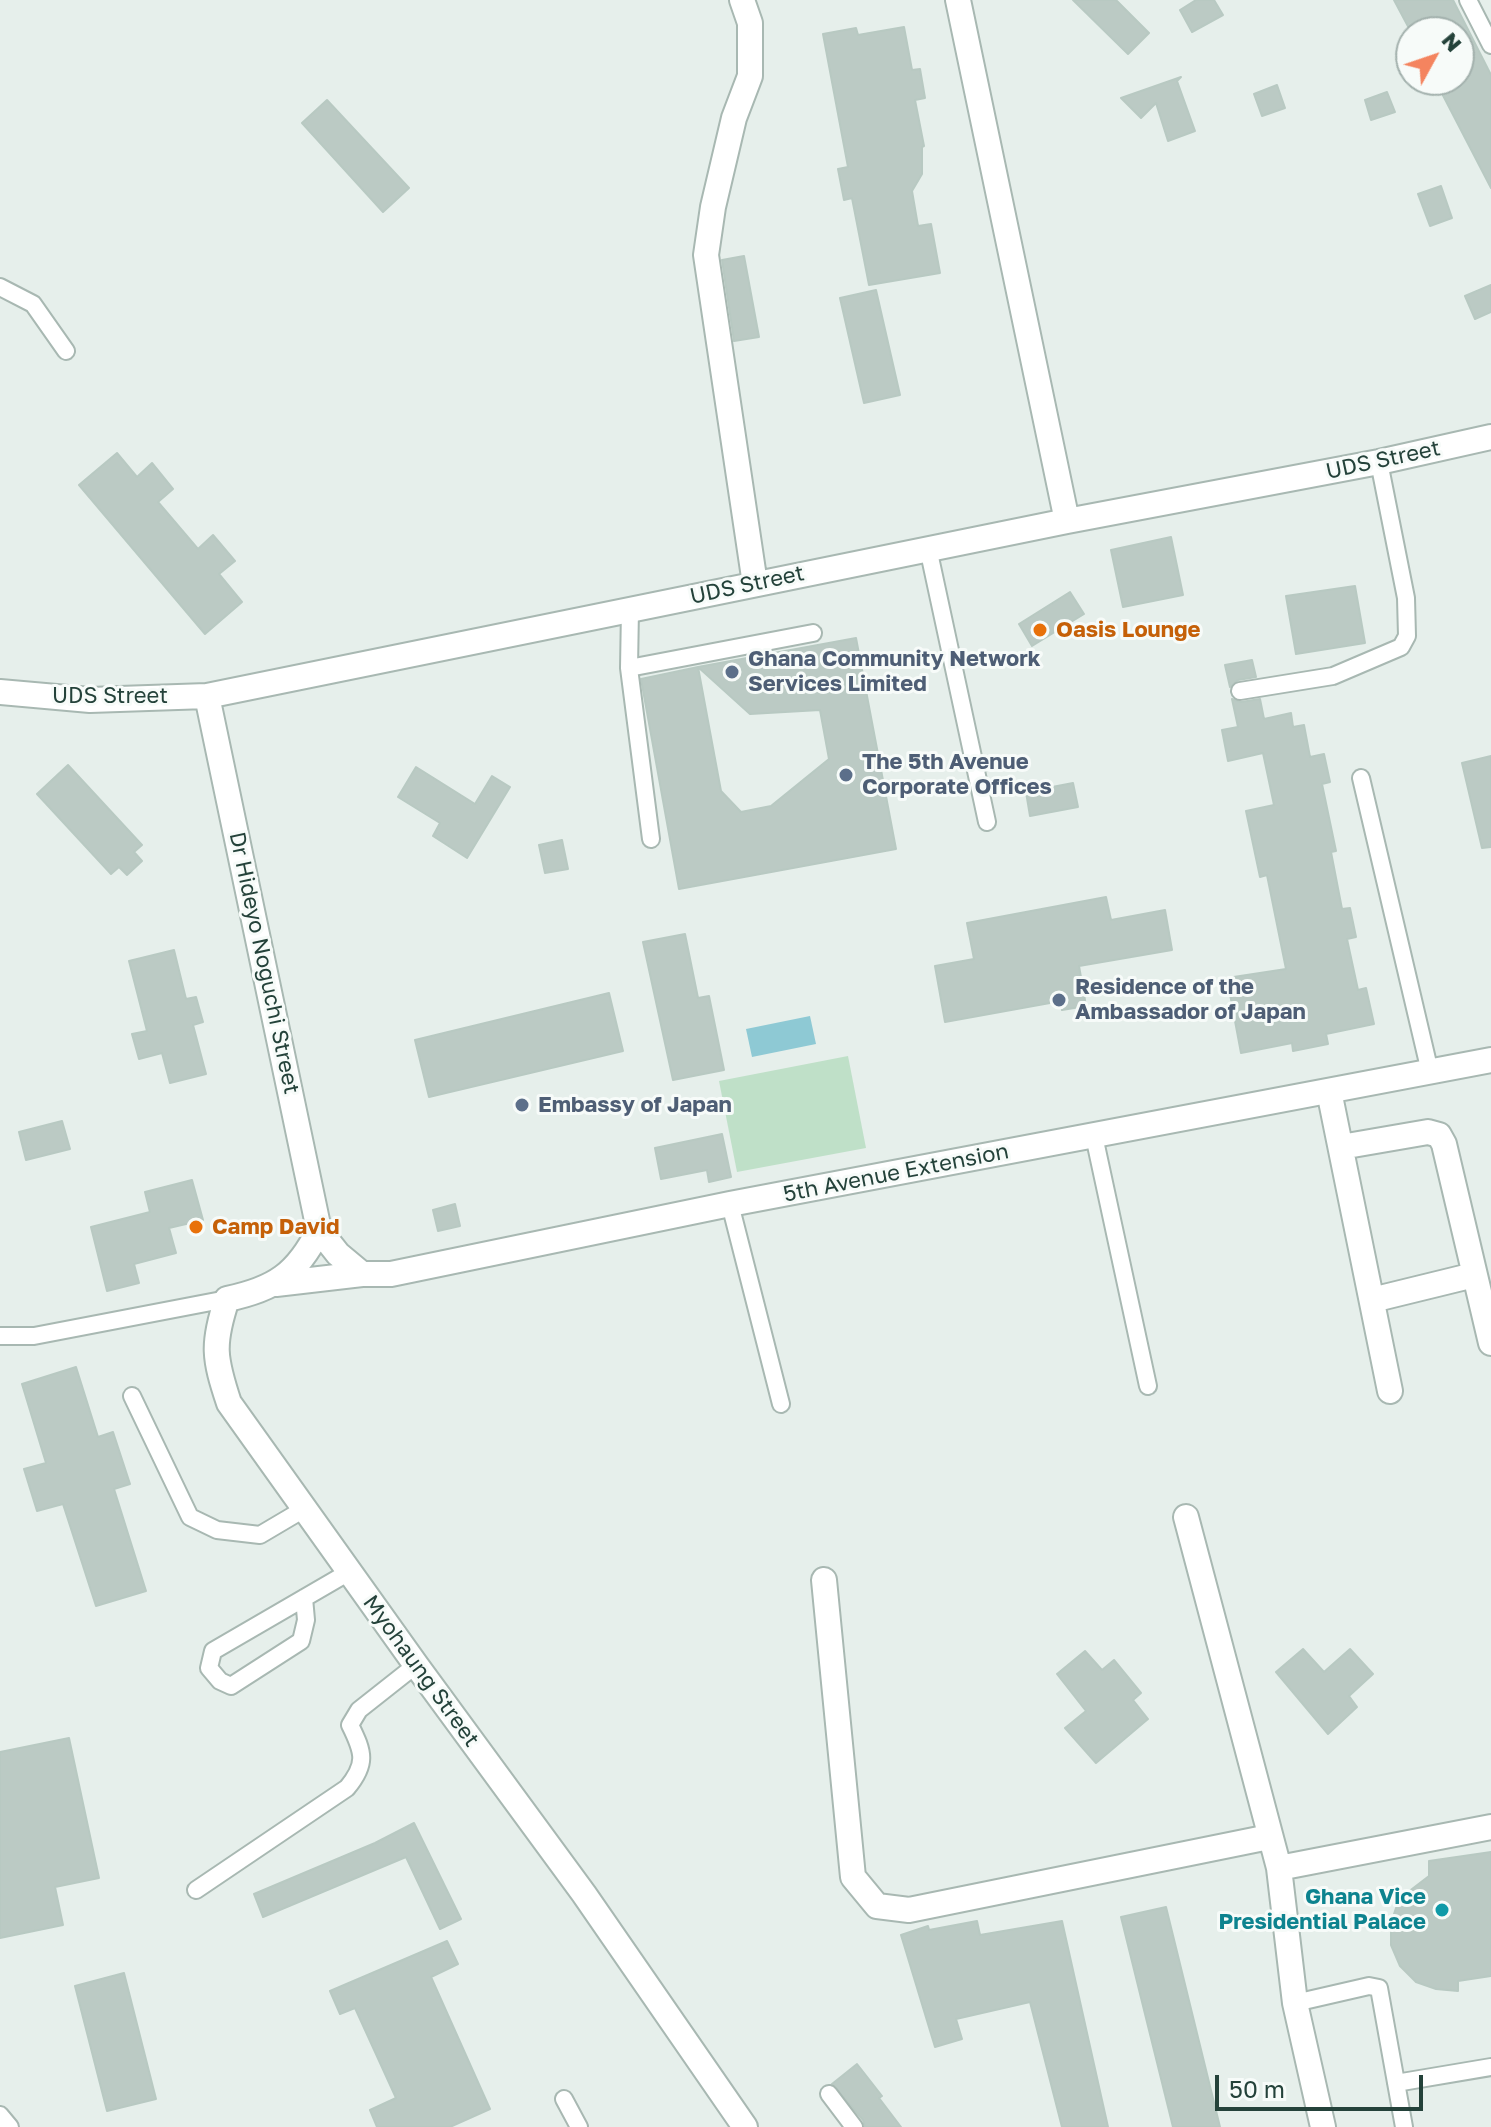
<!DOCTYPE html>
<html>
<head>
<meta charset="utf-8">
<style>
  body { margin:0 }
  #map { position:relative; width:1491px; height:2127px; overflow:hidden; background:#e6efeb; font-family:"Golos Text",sans-serif }
  canvas { display:block }
  .north { position:absolute; left:1395px; top:16px; width:80px; height:80px; box-sizing:border-box; background:#f7fbf9; border:2px solid #a3b1ad; border-radius:50%; rotate:50deg; font-size:22px; font-weight:700; line-height:32px; text-align:center; color:#24423a }
  .north::after { content:''; display:block; margin:auto; width:28px; height:36px; background:#f4845f; clip-path:polygon(50% 0,100% 100%,50% 72%,0 100%) }
  .scale { position:absolute; left:1215px; top:2075px; width:208px; height:36px; box-sizing:border-box; border:4px solid #24423a; border-top:0; padding-left:10px; font-size:24px; line-height:28px; white-space:nowrap; color:#24423a; -webkit-text-stroke:6px #f7fbf9; paint-order:stroke }
</style>
</head>
<body>
<div id="map">
<canvas width="1491" height="2127"></canvas>
<div class="north">N</div>
<div class="scale">50 m</div>
</div>
<script>
const context = document.querySelector('canvas').getContext('2d');
context.lineJoin = 'round';
function fill(path, color) { context.fillStyle = color; context.fill(path, 'evenodd'); }
function trace(path, color, width, dash) { context.strokeStyle = color; context.lineWidth = width; context.lineCap = dash ? 'butt' : 'round'; context.setLineDash(dash || []); context.stroke(path); }
function drawText(font, color, halo, rows, align = 'center') {
  context.font = font + ' "Golos Text",sans-serif'; context.lineWidth = 6; context.setLineDash([]); context.textBaseline = 'middle'; context.strokeStyle = halo; context.fillStyle = color; for (const [text, x, y, turn = 0] of rows) {
    context.save(); context.translate(x, y); context.rotate((+turn || 0) * Math.PI / 180); context.textAlign = isNaN(turn) ? turn : align; if (halo) context.strokeText(text, 0, 0); context.fillText(text, 0, 0); context.restore();
  }
}
fill(new Path2D(`
  M 848,1056 L 866,1148 L 737,1172 L 719,1081 Z`), '#bfe0c8');
fill(new Path2D(`
  M 810,1016 L 816,1044 L 752,1057 L 746,1029 Z`), '#8ec9d4');
const building = new Path2D(`
  M 1073,0 L 1116,0 L 1149,33 L 1128,54 Z
  M 1196,0 L 1214,0 L 1223,15 L 1192,32 L 1180,10 Z
  M 1394,0 L 1453,0 L 1491,75 L 1491,188 L 1435,80 L 1459,80 L 1459,32 L 1411,32 Z
  M 904,27 L 912,70 L 920,69 L 925,98 L 915,100 L 924,146 L 922,147 L 922,174 L 912,191 L 918,226 L 931,224 L 940,273 L 869,285 L 852,198 L 844,200 L 838,169 L 848,167 L 823,34 L 856,28 L 858,35 Z
  M 1181,77 L 1177,81 L 1195,131 L 1168,141 L 1156,103 L 1141,118 L 1121,98 Z
  M 1277,85 L 1285,108 L 1262,116 L 1254,94 Z
  M 1387,92 L 1395,112 L 1371,120 L 1365,100 Z
  M 327,100 L 409,188 L 383,212 L 302,123 Z
  M 1441,186 L 1452,218 L 1430,226 L 1418,194 Z
  M 744,256 L 759,337 L 734,341 L 722,260 Z
  M 1491,285 L 1491,312 L 1475,319 L 1465,296 Z
  M 876,290 L 900,395 L 864,403 L 840,298 Z
  M 117,453 L 137,477 L 152,463 L 173,489 L 158,502 L 198,549 L 213,535 L 235,561 L 219,574 L 242,602 L 205,634 L 79,485 Z
  M 1171,537 L 1183,595 L 1123,607 L 1111,550 Z
  M 1355,586 L 1365,643 L 1296,654 L 1286,596 Z
  M 1070,592 L 1084,614 L 1032,646 L 1019,624 Z
  M 856,638 L 896,849 L 679,889 L 641,679 L 698,667 L 721,791 L 741,812 L 771,806 L 829,759 L 820,710 L 750,714 L 698,667 Z
  M 1252,660 L 1256,677 L 1238,680 L 1230,687 L 1225,665 Z
  M 1232,699 L 1241,702 L 1260,699 L 1264,719 L 1291,713 L 1293,727 L 1304,725 L 1310,757 L 1324,754 L 1330,782 L 1322,784 L 1336,851 L 1331,852 L 1342,909 L 1350,908 L 1356,937 L 1347,939 L 1358,990 L 1366,988 L 1374,1024 L 1326,1034 L 1328,1044 L 1293,1051 L 1292,1043 L 1241,1053 L 1227,978 L 1286,969 L 1267,875 L 1260,877 L 1246,811 L 1274,805 L 1263,753 L 1228,761 L 1222,730 L 1238,727 Z
  M 1491,756 L 1491,847 L 1482,848 L 1462,763 Z
  M 68,765 L 142,845 L 134,852 L 142,861 L 127,875 L 119,867 L 111,874 L 37,794 Z
  M 416,767 L 475,804 L 492,776 L 510,787 L 467,858 L 433,836 L 440,823 L 398,797 Z
  M 1073,783 L 1078,807 L 1030,816 L 1026,792 Z
  M 562,840 L 568,869 L 545,873 L 539,845 Z
  M 1106,897 L 1111,920 L 1165,910 L 1172,950 L 1079,966 L 1086,1006 L 1062,1010 L 1061,1001 L 945,1022 L 935,966 L 974,959 L 967,923 Z
  M 685,934 L 698,998 L 709,996 L 724,1070 L 673,1080 L 643,942 Z
  M 174,950 L 186,999 L 196,997 L 203,1022 L 193,1025 L 206,1074 L 170,1083 L 162,1053 L 139,1059 L 132,1034 L 147,1031 L 129,961 Z
  M 609,993 L 623,1051 L 429,1097 L 415,1040 Z
  M 62,1121 L 70,1149 L 26,1160 L 19,1132 Z
  M 722,1134 L 731,1177 L 709,1182 L 707,1170 L 661,1179 L 655,1148 Z
  M 192,1180 L 203,1220 L 169,1228 L 176,1253 L 134,1264 L 139,1283 L 107,1291 L 91,1227 L 150,1212 L 145,1192 Z
  M 455,1204 L 460,1226 L 438,1231 L 433,1210 Z
  M 76,1367 L 98,1437 L 113,1432 L 130,1484 L 114,1489 L 146,1591 L 96,1606 L 63,1504 L 37,1511 L 24,1469 L 46,1463 L 22,1384 Z
  M 1303,1649 L 1324,1672 L 1350,1649 L 1373,1674 L 1349,1696 L 1357,1707 L 1328,1734 L 1276,1672 Z
  M 1085,1651 L 1102,1670 L 1114,1660 L 1141,1693 L 1133,1700 L 1148,1719 L 1096,1763 L 1065,1728 L 1086,1711 L 1057,1674 Z
  M 69,1738 L 99,1878 L 55,1887 L 63,1925 L 0,1938 L 0,1752 Z
  M 414,1823 L 461,1919 L 440,1929 L 406,1857 L 263,1917 L 254,1894 L 375,1843 Z
  M 1491,1852 L 1491,1976 L 1458,1981 L 1458,1991 L 1436,1989 L 1416,1982 L 1400,1966 L 1391,1945 L 1391,1923 L 1399,1899 L 1429,1876 L 1429,1861 Z
  M 1166,1907 L 1220,2127 L 1173,2127 L 1121,1917 Z
  M 977,1921 L 980,1935 L 1062,1921 L 1108,2127 L 1062,2127 L 1030,2002 L 956,2019 L 962,2039 L 935,2047 L 901,1935 L 928,1926 L 929,1930 Z
  M 447,1941 L 458,1964 L 431,1977 L 490,2109 L 450,2127 L 377,2127 L 370,2110 L 396,2098 L 355,2008 L 340,2014 L 330,1991 Z
  M 124,1973 L 156,2099 L 107,2111 L 75,1986 Z
  M 857,2064 L 882,2096 L 879,2098 L 901,2127 L 865,2127 L 863,2120 L 832,2084 Z`);
fill(building, '#bbcac4');
trace(building, '#b8c9c2', 2);
const lane = new Path2D(`
  M 1468,0 L 1491,45
  M 0,287 L 33,304 L 66,351
  M 928,548 L 987,822
  M 630,609 L 629,668 L 813,633
  M 629,668 L 651,839
  M 1240,691 L 1333,676 L 1401,647 L 1407,636 L 1406,598 L 1379,462
  M 1361,778 L 1430,1072
  M 1094,1136 L 1148,1386
  M 730,1204 L 781,1404
  M 0,1336 L 34,1336 L 227,1299
  M 132,1396 L 190,1517 L 217,1530 L 260,1535 L 304,1509
  M 304,1598 L 306,1620 L 301,1641 L 231,1686 L 220,1681 L 209,1668 L 213,1651 L 349,1572
  M 196,1890 L 347,1788 C 367,1764 364,1753 350,1725 L 359,1710 L 416,1665
  M 1295,2003 L 1369,1986 L 1379,1988 L 1404,2127
  M 1396,2083 L 1491,2067
  M 829,2094 L 854,2127
  M 564,2099 L 579,2127
  M 0,2115 L 10,2127`);
const street = new Path2D(`
  M 742,0 L 750,23 L 750,76 L 734,118 L 713,207 L 706,255 L 755,584
  M 958,0 L 1067,521
  M 0,692 L 90,700 L 207,696 L 1067,521 L 1379,462 L 1491,437
  M 207,696 L 319,1230 L 338,1254 L 362,1274 L 391,1274 L 730,1204 L 1491,1060
  M 1329,1091 L 1390,1391
  M 1341,1147 L 1428,1132 L 1439,1135 L 1444,1144 L 1491,1343
  M 319,1230 C 297,1274 275,1289 227,1299 C 212,1344 214,1358 229,1403 L 416,1665 L 584,1894 L 745,2127
  M 276,1284 L 362,1274
  M 1372,1300 L 1474,1275
  M 1186,1517 L 1279,1868 L 1295,2003 L 1323,2127
  M 824,1580 L 853,1877 L 877,1906 L 909,1910 L 1269,1837
  M 1279,1868 L 1491,1827`);
trace(lane, '#a8b8b2', 20);
trace(street, '#a8b8b2', 28);
trace(lane, '#fff', 16);
trace(street, '#fff', 24);
for (const [x, y, r, color] of [
  [1040,630,8,"#e8710a"],
  [732,672,8,"#5c6f8a"],
  [846,775,8,"#5c6f8a"],
  [1059,1000,8,"#5c6f8a"],
  [522,1105,8,"#5c6f8a"],
  [196,1227,8,"#e8710a"],
  [1442,1910,8,"#0f9aa8"]
]) { const dot = new Path2D(); dot.arc(x, y, r, 0, 2 * Math.PI); context.fillStyle = color; context.fill(dot); trace(dot, '#f7fbf9', 3); }
drawText('22px', '#24423a', '#f7fbf9', [
  ["UDS Street",1383,460,-12],
  ["UDS Street",747,585,-12],
  ["UDS Street",110,696],
  ["Dr Hideyo Noguchi Street",264,963,78],
  ["5th Avenue Extension",896,1173,-11],
  ["Myohaung Street",421,1671,54]
]);
drawText('bold 22px', '#c56008', '#f7fbf9', [
  ["Oasis Lounge",1056,630],
  ["Camp David",212,1227]
], 'left');
drawText('bold 22px', '#4e5e75', '#f7fbf9', [
  ["Ghana Community Network",748,659],
  ["Services Limited",748,684],
  ["The 5th Avenue",862,762],
  ["Corporate Offices",862,787],
  ["Residence of the",1075,987],
  ["Ambassador of Japan",1075,1012],
  ["Embassy of Japan",538,1105]
], 'left');
drawText('bold 22px', '#0d838f', '#f7fbf9', [
  ["Ghana Vice",1426,1897],
  ["Presidential Palace",1426,1922]
], 'right');
</script>
</body>
</html>
